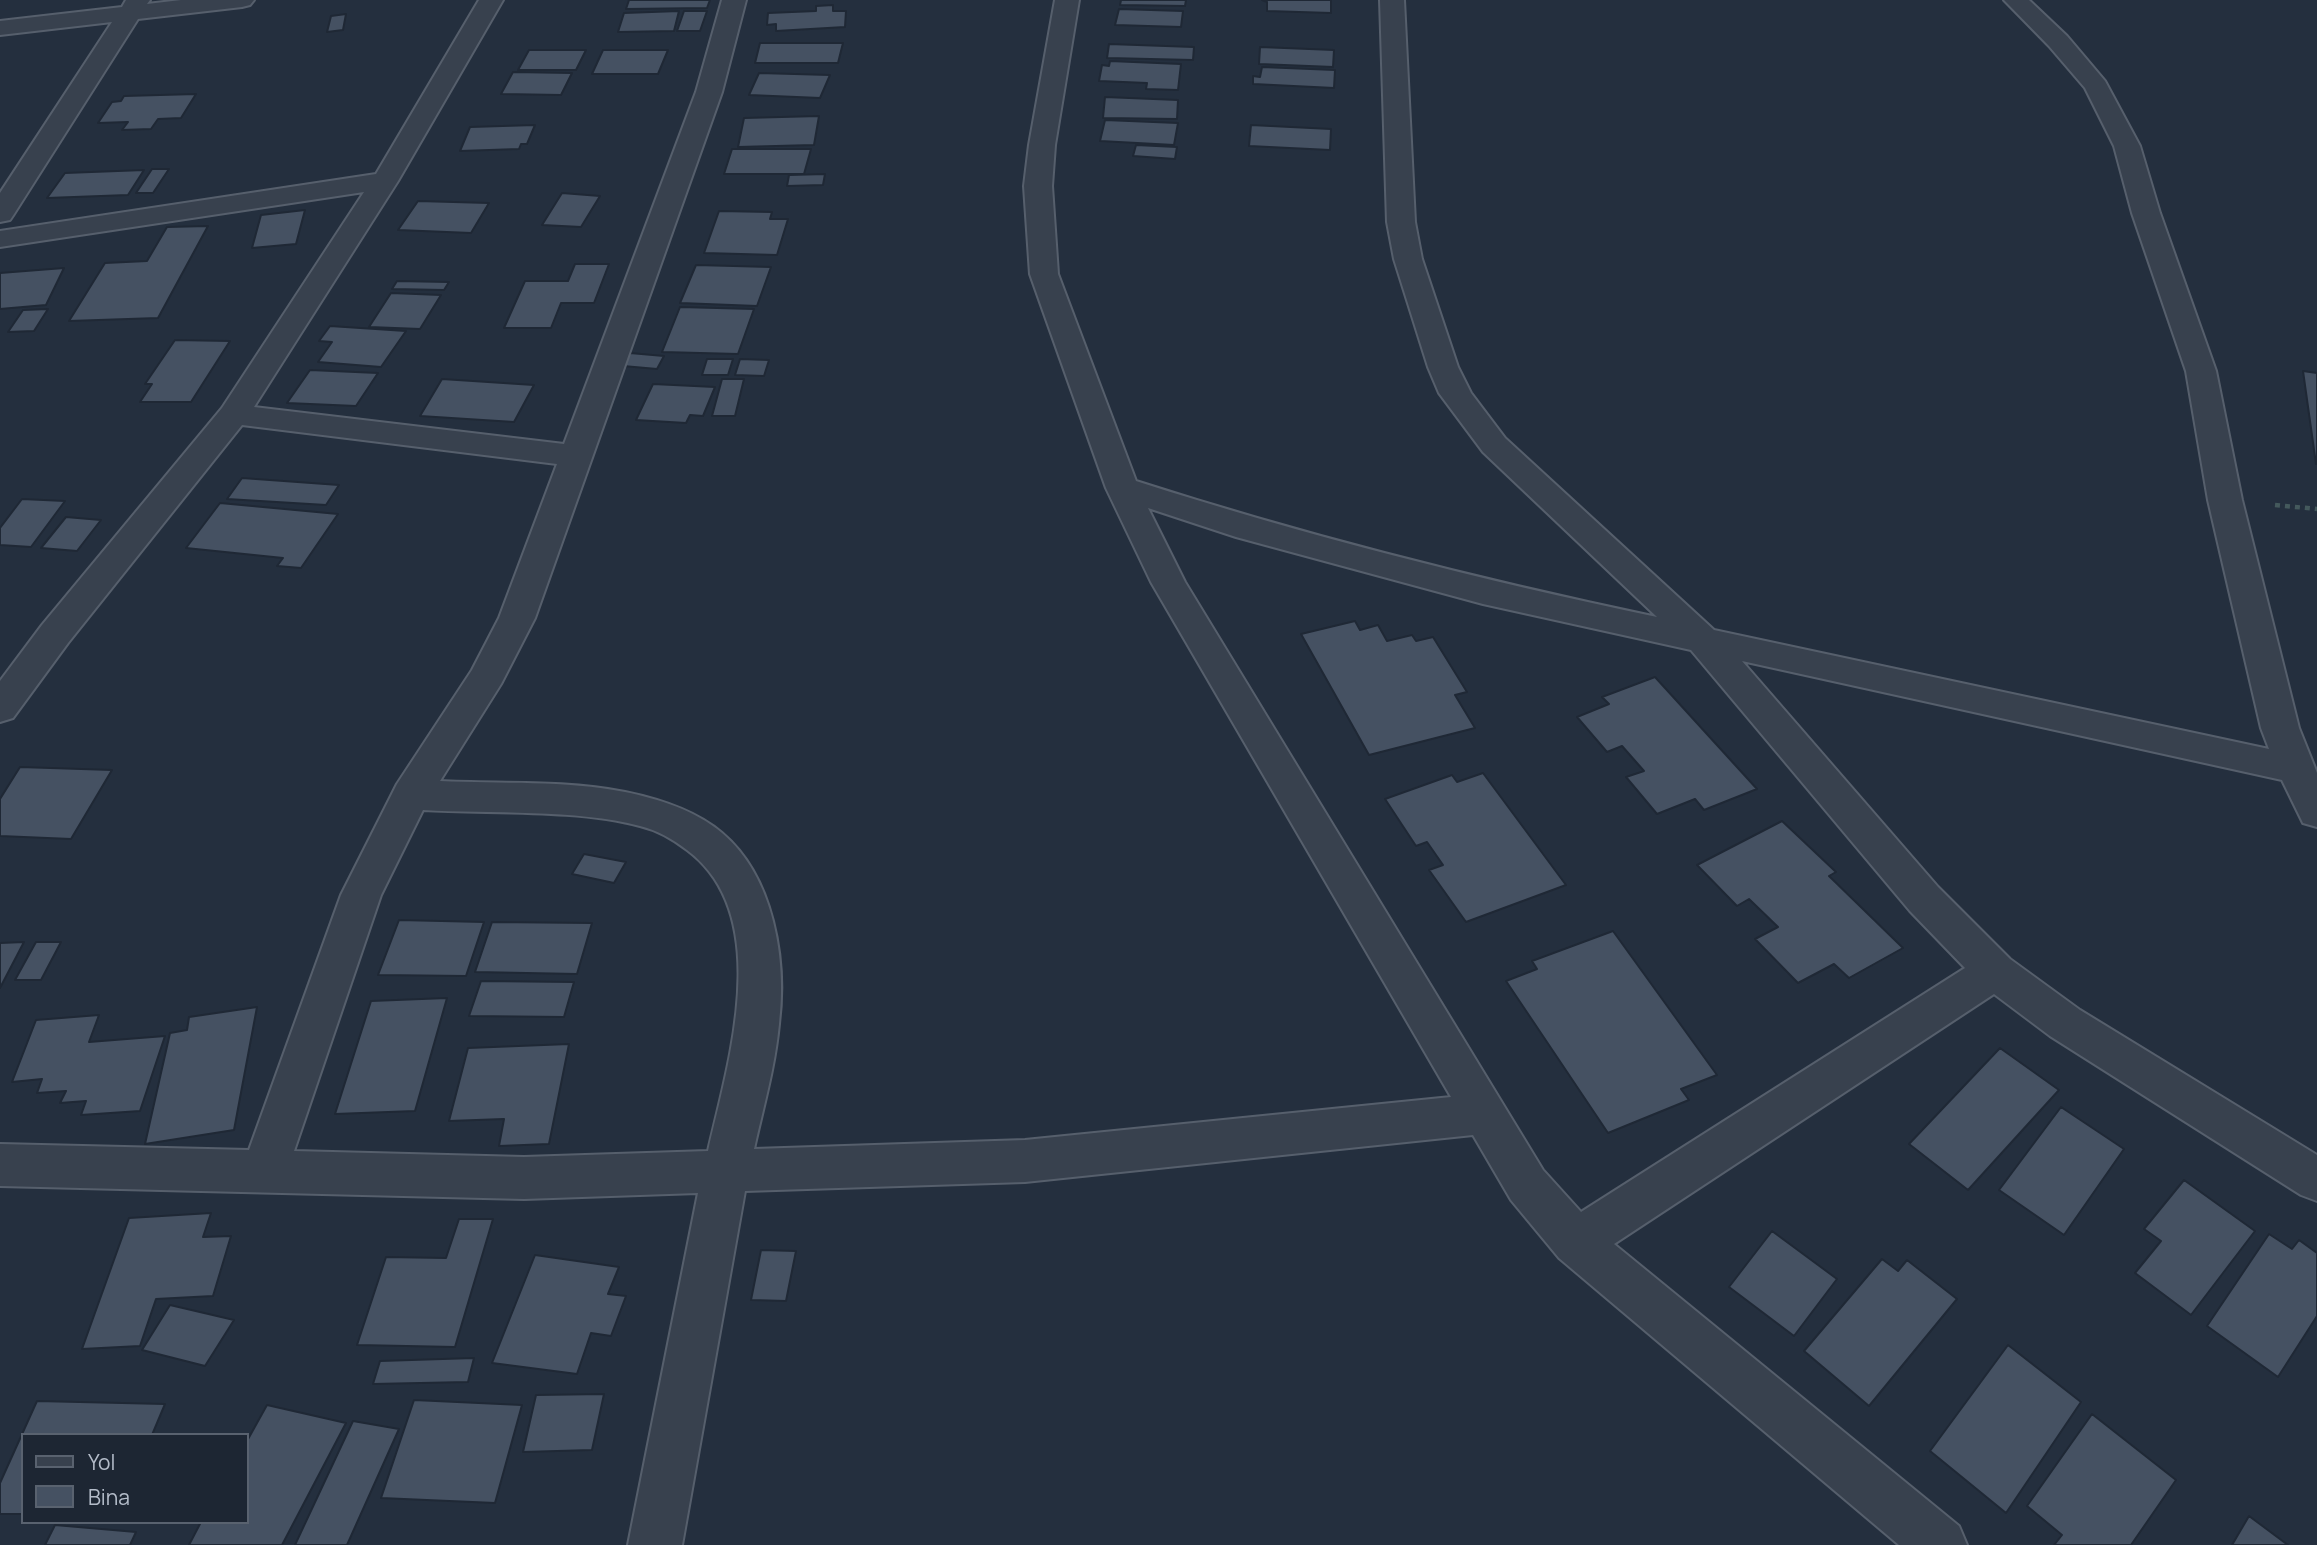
<!DOCTYPE html>
<html>
<head>
<meta charset="utf-8">
<style>
  body { margin:0 }
  #map { position:relative; width:2317px; height:1545px; overflow:hidden; background:#242f3e; font-family:Manrope,sans-serif }
  canvas { display:block }
  .legend { position:absolute; left:21px; top:1433px; width:228px; height:91px; box-sizing:border-box; background:#1d2633; border:2px solid #59626f; margin:0; padding:9px 12px; list-style:none; font-size:21px; color:#b4bcc9 }
  .legend li { display:flex; align-items:center; gap:14px; height:35px }
  .legend b { width:35px; border:2px solid #59626f }
</style>
</head>
<body>
<div id="map">
<canvas width="2317" height="1545"></canvas>
<ul class="legend">
<li><b style="height:9px;background:#38414e"></b>Yol</li>
<li><b style="height:19px;background:#455162"></b>Bina</li>
</ul>
</div>
<script>
const context = document.querySelector('canvas').getContext('2d');
context.lineJoin = 'round';
function fill(path, color) { context.fillStyle = color; context.fill(path, 'evenodd'); }
function trace(path, color, width, dash) { context.strokeStyle = color; context.lineWidth = width; context.lineCap = dash ? 'butt' : 'round'; context.setLineDash(dash || []); context.stroke(path); }
const building = new Path2D(`
  M 629,0 L 710,0 L 707,8 L 626,9 Z
  M 1121,0 L 1186,0 L 1185,6 L 1120,5 Z
  M 1262,0 L 1331,0 L 1331,13 L 1267,11 L 1267,2 Z
  M 833,5 L 833,11 L 846,11 L 845,27 L 776,31 L 776,24 L 767,25 L 768,13 L 816,11 L 816,6 Z
  M 1119,9 L 1183,11 L 1181,27 L 1115,25 Z
  M 679,11 L 674,31 L 618,32 L 624,13 Z
  M 684,11 L 707,11 L 700,31 L 677,31 Z
  M 346,14 L 343,30 L 327,32 L 331,16 Z
  M 760,43 L 843,43 L 838,63 L 755,63 Z
  M 1109,44 L 1194,47 L 1193,60 L 1107,58 Z
  M 1260,47 L 1334,50 L 1333,67 L 1259,64 Z
  M 529,50 L 586,50 L 576,70 L 518,70 Z
  M 603,50 L 668,50 L 658,74 L 592,74 Z
  M 1110,61 L 1181,64 L 1178,90 L 1146,89 L 1147,83 L 1099,81 L 1102,65 L 1109,66 Z
  M 1262,67 L 1335,70 L 1334,88 L 1253,84 L 1253,76 L 1260,77 Z
  M 513,72 L 572,73 L 561,95 L 501,94 Z
  M 759,73 L 830,75 L 820,98 L 749,95 Z
  M 196,94 L 181,118 L 158,119 L 151,129 L 122,130 L 128,122 L 98,123 L 112,102 L 121,101 L 124,96 Z
  M 1105,97 L 1178,100 L 1177,119 L 1103,118 Z
  M 819,116 L 814,145 L 738,147 L 744,118 Z
  M 1105,120 L 1178,123 L 1174,145 L 1100,141 Z
  M 535,125 L 527,144 L 521,144 L 519,149 L 460,151 L 470,127 Z
  M 1251,125 L 1331,129 L 1330,150 L 1249,146 Z
  M 1136,145 L 1177,147 L 1175,159 L 1133,156 Z
  M 732,149 L 811,149 L 804,174 L 724,174 Z
  M 152,169 L 169,169 L 153,193 L 136,193 Z
  M 144,170 L 128,195 L 47,198 L 65,173 Z
  M 825,174 L 823,185 L 787,186 L 789,175 Z
  M 562,193 L 600,196 L 581,227 L 542,225 Z
  M 418,201 L 489,203 L 471,233 L 398,230 Z
  M 305,210 L 296,244 L 252,248 L 261,215 Z
  M 719,211 L 772,212 L 770,219 L 788,219 L 777,255 L 704,253 Z
  M 208,226 L 158,318 L 69,321 L 105,263 L 147,261 L 167,227 Z
  M 575,264 L 609,264 L 594,303 L 561,303 L 551,328 L 504,328 L 525,281 L 568,281 Z
  M 696,265 L 771,267 L 757,306 L 680,303 Z
  M 64,268 L 46,305 L 0,309 L 0,273 Z
  M 397,281 L 449,282 L 444,290 L 392,289 Z
  M 391,293 L 441,295 L 420,329 L 369,327 Z
  M 680,307 L 754,309 L 738,354 L 662,352 Z
  M 48,309 L 34,331 L 8,332 L 23,310 Z
  M 330,326 L 406,331 L 381,367 L 318,362 L 332,342 L 319,341 Z
  M 175,340 L 230,341 L 191,402 L 140,402 L 152,384 L 145,384 Z
  M 630,353 L 664,356 L 657,369 L 623,366 Z
  M 707,359 L 733,359 L 728,375 L 702,375 Z
  M 740,359 L 769,360 L 764,376 L 735,375 Z
  M 310,370 L 378,373 L 356,406 L 287,403 Z
  M 2303,371 L 2317,373 L 2317,464 L 2316,464 Z
  M 442,379 L 534,385 L 514,422 L 420,416 Z
  M 722,379 L 744,379 L 735,416 L 712,416 Z
  M 653,384 L 715,387 L 703,416 L 690,415 L 686,423 L 636,420 Z
  M 242,478 L 339,485 L 326,505 L 227,499 Z
  M 22,499 L 65,501 L 31,547 L 0,545 L 0,528 Z
  M 220,503 L 338,514 L 301,568 L 277,566 L 283,558 L 186,548 Z
  M 66,517 L 101,520 L 77,551 L 41,548 Z
  M 1355,621 L 1360,630 L 1378,625 L 1387,641 L 1412,635 L 1416,641 L 1433,637 L 1467,692 L 1455,695 L 1475,728 L 1369,755 L 1301,634 Z
  M 1655,677 L 1757,789 L 1704,810 L 1695,799 L 1657,814 L 1626,777 L 1644,771 L 1622,746 L 1607,752 L 1577,717 L 1609,704 L 1602,697 Z
  M 20,767 L 112,770 L 71,839 L 0,836 L 0,799 Z
  M 1483,773 L 1566,885 L 1466,922 L 1429,870 L 1443,865 L 1427,842 L 1416,846 L 1385,799 L 1452,775 L 1457,782 Z
  M 1782,821 L 1836,872 L 1829,876 L 1903,948 L 1849,978 L 1834,964 L 1798,983 L 1755,939 L 1778,927 L 1749,899 L 1737,906 L 1697,865 Z
  M 584,854 L 626,862 L 614,883 L 572,874 Z
  M 399,920 L 484,922 L 466,976 L 378,975 Z
  M 492,922 L 592,923 L 577,974 L 475,972 Z
  M 1613,931 L 1717,1075 L 1681,1089 L 1689,1100 L 1608,1133 L 1506,981 L 1537,969 L 1532,961 Z
  M 24,942 L 0,988 L 0,943 Z
  M 36,942 L 61,942 L 41,980 L 15,980 Z
  M 481,981 L 574,982 L 564,1017 L 469,1016 Z
  M 447,998 L 415,1111 L 335,1114 L 371,1001 Z
  M 257,1007 L 234,1130 L 145,1144 L 170,1033 L 187,1030 L 189,1017 Z
  M 99,1015 L 89,1042 L 165,1036 L 140,1111 L 81,1115 L 86,1101 L 60,1103 L 66,1091 L 37,1093 L 42,1079 L 12,1082 L 36,1020 Z
  M 569,1044 L 549,1144 L 499,1146 L 504,1119 L 449,1121 L 468,1048 Z
  M 2000,1048 L 2059,1090 L 1968,1190 L 1909,1144 Z
  M 2061,1107 L 2124,1149 L 2064,1235 L 1999,1190 Z
  M 2184,1180 L 2255,1231 L 2191,1315 L 2135,1273 L 2161,1241 L 2144,1229 Z
  M 211,1213 L 203,1237 L 231,1236 L 213,1296 L 156,1299 L 140,1346 L 82,1349 L 129,1218 Z
  M 459,1219 L 493,1219 L 455,1347 L 357,1345 L 386,1257 L 446,1258 Z
  M 1772,1231 L 1837,1279 L 1794,1336 L 1729,1287 Z
  M 2269,1234 L 2292,1249 L 2299,1240 L 2317,1253 L 2317,1316 L 2278,1377 L 2207,1326 Z
  M 761,1250 L 796,1251 L 786,1301 L 751,1300 Z
  M 535,1255 L 619,1267 L 608,1294 L 626,1296 L 611,1336 L 591,1333 L 577,1374 L 492,1363 Z
  M 1882,1259 L 1898,1271 L 1907,1260 L 1957,1299 L 1869,1406 L 1804,1351 Z
  M 170,1305 L 234,1320 L 205,1366 L 142,1350 Z
  M 2008,1345 L 2081,1402 L 2006,1513 L 1930,1451 Z
  M 474,1358 L 468,1382 L 373,1384 L 380,1361 Z
  M 604,1394 L 592,1450 L 523,1452 L 536,1395 Z
  M 414,1400 L 522,1405 L 495,1503 L 381,1498 Z
  M 37,1401 L 165,1404 L 152,1435 L 23,1435 L 23,1514 L 0,1514 L 0,1483 Z
  M 267,1405 L 346,1423 L 282,1545 L 189,1545 L 201,1522 L 247,1522 L 247,1441 Z
  M 2092,1414 L 2176,1480 L 2131,1545 L 2054,1545 L 2062,1535 L 2027,1506 Z
  M 353,1421 L 399,1429 L 347,1545 L 295,1545 Z
  M 2249,1516 L 2288,1545 L 2232,1545 Z
  M 55,1525 L 136,1532 L 130,1545 L 45,1545 Z`);
fill(building, '#455162');
trace(building, '#1f2835', 2);
const minor = new Path2D(`
  M 126,0 L 150,0 L 147,4 L 181,0 L 254,0 L 250,5 L 242,7 L 138,19 L 14,214 L 10,220 L 0,222 L 0,193 L 112,22 L 0,35 L 0,21 L 122,7 Z
  M 479,0 L 503,0 L 398,181 L 254,407 L 564,444 L 696,92 L 722,0 L 746,0 L 722,92 L 535,618 L 501,684 L 440,781 C 501,784 565,780 625,792 C 659,799 695,810 722,833 C 774,877 787,960 779,1024 C 775,1067 763,1108 754,1149 L 1025,1140 L 1451,1097 L 1151,582 L 1106,488 L 1030,274 L 1024,186 L 1029,145 L 1055,0 L 1079,0 L 1055,145 L 1052,186 L 1058,274 L 1136,481 C 1307,536 1481,580 1657,617 L 1483,452 L 1439,393 L 1428,367 L 1394,259 L 1387,222 L 1380,0 L 1404,0 L 1415,222 L 1422,259 L 1458,367 L 1471,393 L 1505,438 L 1714,630 L 2269,749 L 2261,728 L 2208,500 L 2186,371 L 2132,213 L 2114,146 L 2085,88 L 2049,46 L 2004,0 L 2029,0 L 2067,36 L 2105,81 L 2140,146 L 2160,213 L 2216,371 L 2242,500 L 2299,728 L 2317,773 L 2317,827 L 2303,823 L 2282,780 L 1742,661 L 1938,887 L 2010,959 L 2080,1010 L 2317,1155 L 2317,1201 L 2301,1195 L 2050,1036 L 1994,994 L 1614,1244 L 1959,1526 L 1967,1545 L 1899,1545 L 1559,1258 L 1511,1200 L 1473,1135 L 1025,1182 L 745,1191 L 682,1545 L 628,1545 L 698,1193 L 524,1199 L 0,1186 L 0,1144 L 249,1150 L 341,895 L 397,784 L 472,670 L 499,618 L 557,464 L 242,425 L 68,643 L 13,718 L 0,722 L 0,681 L 42,625 L 222,408 L 364,192 L 0,247 L 0,231 L 376,174 ZM 1148,508 L 1236,537 L 1483,604 L 1691,650 L 1910,911 L 1965,968 L 1581,1212 L 1543,1170 L 1185,582 ZM 423,810 C 490,814 576,809 640,826 C 657,830 673,839 687,850 C 775,915 728,1064 708,1151 L 524,1157 L 294,1151 L 381,895 Z`);
trace(minor, '#565f6c', 4);
trace(new Path2D(`
  M 2275,505 L 2317,509`), '#44595c', 4.5, [5, 5]);
fill(minor, '#38414e');
</script>
</body>
</html>
